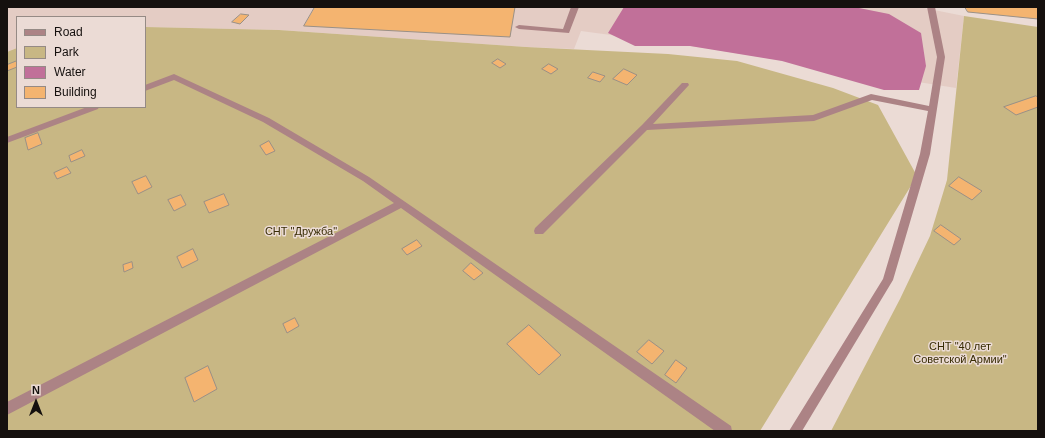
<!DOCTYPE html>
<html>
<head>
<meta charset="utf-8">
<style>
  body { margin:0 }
  #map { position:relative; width:1045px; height:438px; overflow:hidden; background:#ebdbd5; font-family:Helvetica,sans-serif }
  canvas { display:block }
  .frame { position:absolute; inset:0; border:8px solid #15100e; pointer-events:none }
  .legend { position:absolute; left:16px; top:16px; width:130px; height:92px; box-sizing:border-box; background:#ebdbd5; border:1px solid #958a85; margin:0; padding:5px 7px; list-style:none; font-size:12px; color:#15100e }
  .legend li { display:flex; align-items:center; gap:8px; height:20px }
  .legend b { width:20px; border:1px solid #958a85 }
  .north { position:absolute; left:16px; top:382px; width:40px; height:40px; -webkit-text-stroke:3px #ebdbd5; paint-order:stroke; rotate:0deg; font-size:11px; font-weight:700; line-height:16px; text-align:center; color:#15100e }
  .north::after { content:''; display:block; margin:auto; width:14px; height:18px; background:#15100e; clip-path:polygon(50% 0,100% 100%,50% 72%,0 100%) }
</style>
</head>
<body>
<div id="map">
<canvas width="1045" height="438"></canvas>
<div class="frame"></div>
<ul class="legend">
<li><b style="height:5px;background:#ac8385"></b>Road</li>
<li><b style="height:11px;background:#c8b784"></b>Park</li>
<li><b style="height:11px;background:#c17099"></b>Water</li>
<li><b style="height:11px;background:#f4b470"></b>Building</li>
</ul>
<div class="north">N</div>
</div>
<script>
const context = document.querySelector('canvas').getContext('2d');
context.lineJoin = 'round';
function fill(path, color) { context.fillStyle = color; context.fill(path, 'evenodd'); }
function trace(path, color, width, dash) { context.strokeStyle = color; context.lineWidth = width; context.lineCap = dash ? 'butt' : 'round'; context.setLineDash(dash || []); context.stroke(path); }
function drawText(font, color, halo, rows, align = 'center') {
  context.font = font + ' Helvetica,sans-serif'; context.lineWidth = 3; context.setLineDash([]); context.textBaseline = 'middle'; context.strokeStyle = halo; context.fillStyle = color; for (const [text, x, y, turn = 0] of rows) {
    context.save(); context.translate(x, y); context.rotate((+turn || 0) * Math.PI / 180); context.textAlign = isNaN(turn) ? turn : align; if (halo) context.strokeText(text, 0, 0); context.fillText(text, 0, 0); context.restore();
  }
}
fill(new Path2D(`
  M 7,7 L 919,7 L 964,16 L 956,88 L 678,44 L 581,31 L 574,49 L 526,47 L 279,30 L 145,27 L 145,17 L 17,17 L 17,48 L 7,52 Z`), '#e4ccc4');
fill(new Path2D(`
  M 964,16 L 1038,27 L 1038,431 L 831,431 L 900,299 L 930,236 L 947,180 Z
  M 145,27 L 279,30 L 526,47 L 668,54 L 737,61 L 833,88 L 878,105 L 917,176 L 760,431 L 7,431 L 7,52 L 17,48 L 17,107 L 145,107 Z`), '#c8b784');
fill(new Path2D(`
  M 624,7 L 854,7 L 889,14 L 921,33 L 926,66 L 919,90 L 884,90 L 782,61 L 690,46 L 635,46 L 608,33 Z`), '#c17099');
const building = new Path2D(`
  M 315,7 L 515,7 L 510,37 L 304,26 Z
  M 965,7 L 1038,7 L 1038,19 L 968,12 Z
  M 241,14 L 249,15 L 240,24 L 232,22 Z
  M 498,59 L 506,64 L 500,68 L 492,63 Z
  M 17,61 L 17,67 L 7,71 L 7,65 Z
  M 549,64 L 558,69 L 551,74 L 542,69 Z
  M 624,69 L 637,75 L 627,85 L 613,79 Z
  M 593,72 L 605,76 L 600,82 L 588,78 Z
  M 1036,96 L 1038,97 L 1038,107 L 1016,115 L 1004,107 Z
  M 38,133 L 42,144 L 28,150 L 25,138 Z
  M 269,141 L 275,151 L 266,155 L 260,146 Z
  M 82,150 L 85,156 L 71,162 L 69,156 Z
  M 67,167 L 71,173 L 57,179 L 54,173 Z
  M 146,176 L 152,187 L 138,194 L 132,182 Z
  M 959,177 L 982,191 L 972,200 L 949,186 Z
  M 224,194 L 229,205 L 209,213 L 204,202 Z
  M 181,195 L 186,205 L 174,211 L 168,200 Z
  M 941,225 L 961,239 L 954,245 L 934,231 Z
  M 417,240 L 422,246 L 407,255 L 402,249 Z
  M 193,249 L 198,260 L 182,268 L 177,257 Z
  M 132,262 L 133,268 L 124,272 L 123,265 Z
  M 471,263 L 483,273 L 474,280 L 463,271 Z
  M 295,318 L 299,326 L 287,333 L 283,324 Z
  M 529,325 L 561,355 L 539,375 L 507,344 Z
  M 649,340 L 664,351 L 652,364 L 637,352 Z
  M 676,360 L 687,368 L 676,383 L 665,375 Z
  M 208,366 L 217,389 L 194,402 L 185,378 Z`);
fill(building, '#f4b470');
trace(building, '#9a9086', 1);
fill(new Path2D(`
  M 571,7 L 579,7 L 569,33 L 519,29 L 515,27 L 519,25 L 563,29 Z
  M 927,7 L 935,7 L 945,57 L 930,154 L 893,280 L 802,431 L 789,431 L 883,279 L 920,154 L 928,111 L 872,100 L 814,121 L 647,130 L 543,234 L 535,234 L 534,231 L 535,228 L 642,125 L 682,83 L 688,83 L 689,85 L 653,124 L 813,115 L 871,94 L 929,106 L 937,57 Z
  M 174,74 L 269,118 L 369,177 L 731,426 L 732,431 L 715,431 L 401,208 L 7,415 L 7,402 L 394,203 L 363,181 L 263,122 L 174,80 L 145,91 L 145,85 Z
  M 87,107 L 99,107 L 98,109 L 7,143 L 7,137 Z`), '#ac8385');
drawText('11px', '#382c04', '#ebdbd5', [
  ["СНТ \"Дружба\"",301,232],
  ["СНТ \"40 лет",960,347],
  ["Советской Армии\"",960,360]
]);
</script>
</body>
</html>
